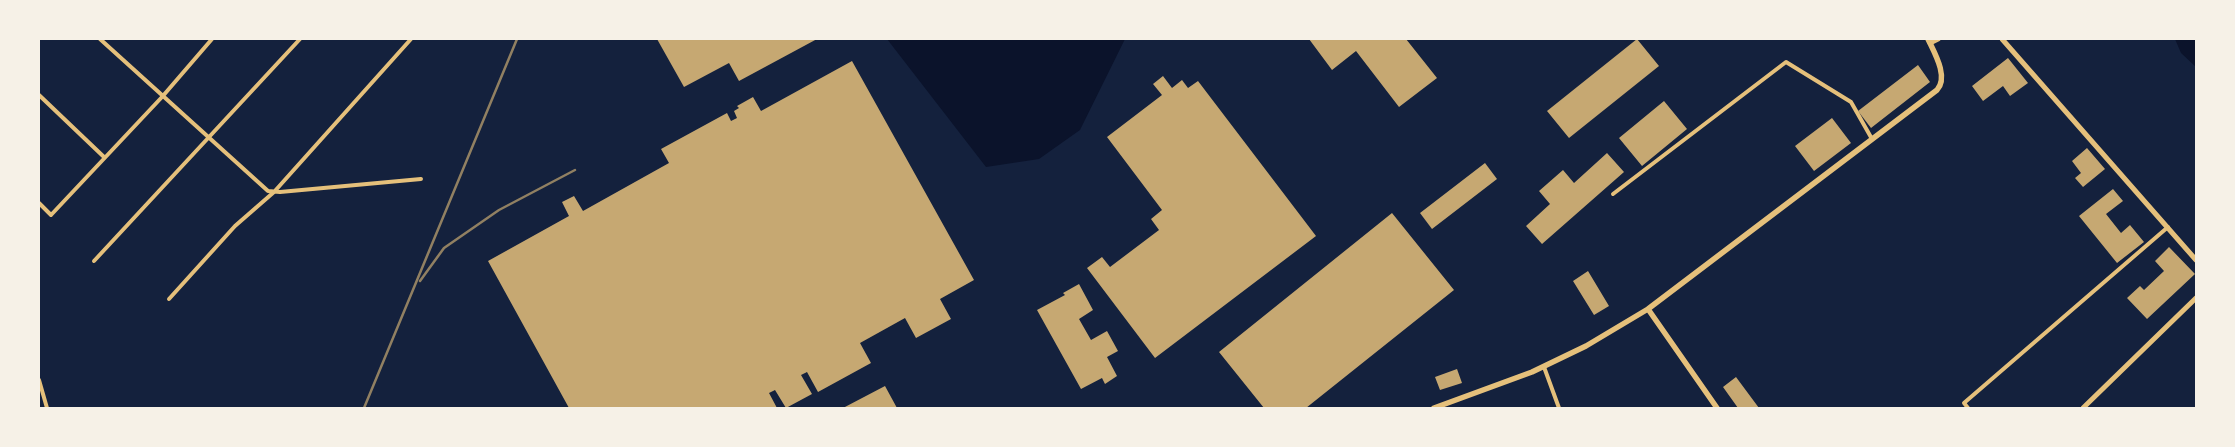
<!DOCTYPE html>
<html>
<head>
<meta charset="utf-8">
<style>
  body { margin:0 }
  #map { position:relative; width:2235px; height:447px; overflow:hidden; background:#14213d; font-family:Raleway,sans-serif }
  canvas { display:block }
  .frame { position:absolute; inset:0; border:40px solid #f6f1e7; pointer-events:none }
</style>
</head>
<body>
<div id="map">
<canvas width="2235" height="447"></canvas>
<div class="frame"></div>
</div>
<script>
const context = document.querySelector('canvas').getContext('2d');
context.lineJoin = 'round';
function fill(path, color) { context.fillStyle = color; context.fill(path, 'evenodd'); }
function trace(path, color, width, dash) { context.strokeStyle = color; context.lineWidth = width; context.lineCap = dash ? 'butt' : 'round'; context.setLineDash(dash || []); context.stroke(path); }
fill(new Path2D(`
  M 887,39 L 1125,39 L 1080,130 L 1039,159 L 986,167 Z
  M 2175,39 L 2196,39 L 2196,67 L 2181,53 Z`), '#0b132b');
fill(new Path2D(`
  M 657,39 L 817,39 L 739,81 L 729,63 L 684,87 Z
  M 1309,39 L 1406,39 L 1437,78 L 1399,107 L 1356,51 L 1332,70 Z
  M 1637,39 L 1659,66 L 1569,138 L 1547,111 Z
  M 2008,58 L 2028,83 L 2010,96 L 2003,86 L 1983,101 L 1972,86 Z
  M 852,61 L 974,280 L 940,299 L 951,319 L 916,338 L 905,318 L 860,343 L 871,363 L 818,392 L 807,372 L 801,375 L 812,394 L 786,408 L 775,390 L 769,393 L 777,408 L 569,408 L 488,261 L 569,216 L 562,202 L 574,196 L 583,211 L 669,163 L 661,149 L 727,113 L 731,121 L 737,118 L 734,111 L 739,108 L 737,106 L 753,97 L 761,111 Z
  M 1918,65 L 1930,82 L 1871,128 L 1858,111 Z
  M 1163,76 L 1172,88 L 1182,80 L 1188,88 L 1198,81 L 1316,236 L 1155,358 L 1087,268 L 1102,257 L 1110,267 L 1159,230 L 1151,219 L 1162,210 L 1107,137 L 1162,95 L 1153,84 Z
  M 1664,101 L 1687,129 L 1642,166 L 1619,138 Z
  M 1832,118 L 1851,143 L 1814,171 L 1795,146 Z
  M 2087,148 L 2105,169 L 2083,187 L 2075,178 L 2081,173 L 2072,161 Z
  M 1607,153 L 1624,172 L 1542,244 L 1526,226 L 1550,204 L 1539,191 L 1563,170 L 1574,183 Z
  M 1485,163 L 1497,179 L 1432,229 L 1420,213 Z
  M 2113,189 L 2123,201 L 2106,214 L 2121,233 L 2130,225 L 2144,242 L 2117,263 L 2079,216 Z
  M 1392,213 L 1454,290 L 1306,408 L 1264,408 L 1219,352 Z
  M 2169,247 L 2195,274 L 2147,319 L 2127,298 L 2140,286 L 2144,290 L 2164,271 L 2155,261 Z
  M 1588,271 L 1609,306 L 1594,315 L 1573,281 Z
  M 1079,284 L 1093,310 L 1079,319 L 1091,340 L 1107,331 L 1118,351 L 1107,357 L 1117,376 L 1105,384 L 1102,378 L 1081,389 L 1037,310 L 1065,295 L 1063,293 Z
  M 1457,369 L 1462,383 L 1440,390 L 1435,377 Z
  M 1736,377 L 1759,408 L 1738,408 L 1723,387 Z
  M 885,386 L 897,408 L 843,408 Z`), '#c6a872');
trace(new Path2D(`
  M 100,39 L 268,191 L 280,192 L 421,179
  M 39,95 L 104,157
  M 1613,194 L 1786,62 L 1851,102 L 1872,139
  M 39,203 L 51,215 L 162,97 L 212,39
  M 94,261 L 300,39
  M 169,299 L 235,226 L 274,192 L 411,39
  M 1544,367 L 1559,408
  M 39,380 L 47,408
  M 1968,408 L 1964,403 L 2168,227`), '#e5c07b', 4);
trace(new Path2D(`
  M 2002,39 L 2196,260
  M 1930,43 L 1938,39
  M 2083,408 L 2196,298`), '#e5c07b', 5);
trace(new Path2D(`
  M 1648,309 L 1717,408
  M 1434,408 L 1532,372 L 1586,346 L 1648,309 L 1937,90 C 1949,77 1934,52 1928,39`), '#e5c07b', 5.5);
trace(new Path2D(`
  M 420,281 L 444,248 L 499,210 L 575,170
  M 364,408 L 517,39`), '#918062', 2.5);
</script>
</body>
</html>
